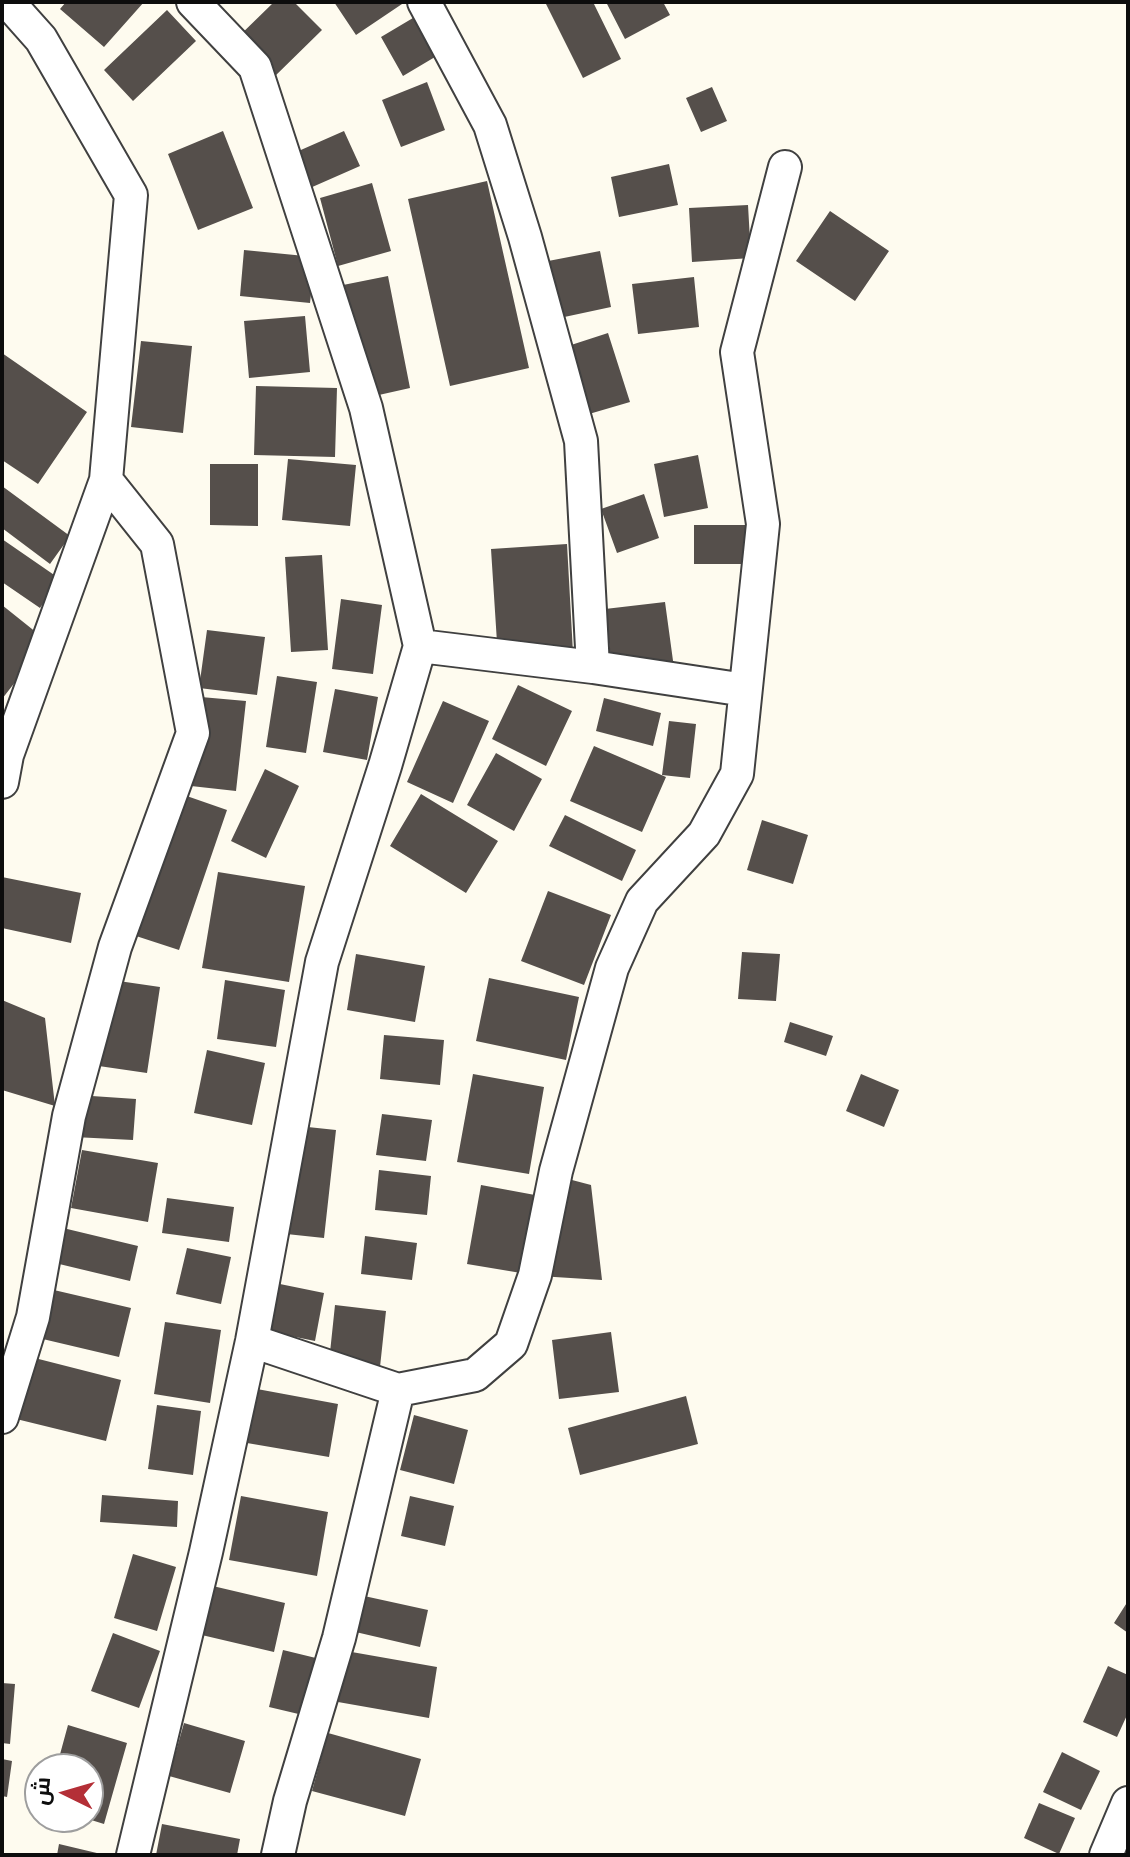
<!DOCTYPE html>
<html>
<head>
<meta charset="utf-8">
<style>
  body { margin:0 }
  #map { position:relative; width:1130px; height:1857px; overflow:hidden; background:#fefbef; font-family:Bitter,Cairo,serif }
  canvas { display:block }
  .frame { position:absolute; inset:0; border:4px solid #0d0d0d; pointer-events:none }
  .north { position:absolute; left:24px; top:1753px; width:80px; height:80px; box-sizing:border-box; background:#fff; border:2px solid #9e9e9e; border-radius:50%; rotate:275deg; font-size:22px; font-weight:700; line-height:32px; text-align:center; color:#0d0d0d }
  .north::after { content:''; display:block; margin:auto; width:28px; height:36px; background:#b42f37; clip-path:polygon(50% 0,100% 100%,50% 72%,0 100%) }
</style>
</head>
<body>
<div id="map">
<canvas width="1130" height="1857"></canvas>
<div class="frame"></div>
<div class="north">ش</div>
</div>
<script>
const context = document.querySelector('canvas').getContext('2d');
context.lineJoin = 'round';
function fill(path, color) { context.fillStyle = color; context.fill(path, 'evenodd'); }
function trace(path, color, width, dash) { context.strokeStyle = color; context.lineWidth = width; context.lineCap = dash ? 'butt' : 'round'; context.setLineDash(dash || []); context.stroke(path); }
fill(new Path2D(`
  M 66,2 L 144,2 L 104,47 L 60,9 Z
  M 274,2 L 294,2 L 322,30 L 271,80 L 233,42 Z
  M 334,2 L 405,2 L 356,35 Z
  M 545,2 L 593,2 L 621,59 L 583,78 Z
  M 606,2 L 663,2 L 670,15 L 625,39 Z
  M 167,10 L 196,41 L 133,101 L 104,70 Z
  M 418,15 L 440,54 L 403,76 L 381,37 Z
  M 427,82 L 445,130 L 401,147 L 382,100 Z
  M 712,87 L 727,121 L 701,132 L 686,98 Z
  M 223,131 L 253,208 L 198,230 L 168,154 Z
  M 344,131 L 360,166 L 310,188 L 294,153 Z
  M 669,164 L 678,205 L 619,217 L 611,177 Z
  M 487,181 L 529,368 L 450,386 L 408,199 Z
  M 372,183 L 391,251 L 338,266 L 320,198 Z
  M 748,205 L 751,258 L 692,262 L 689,208 Z
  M 830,211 L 889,251 L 855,301 L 796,261 Z
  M 244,250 L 315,257 L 310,303 L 240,296 Z
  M 600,251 L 611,307 L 555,319 L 543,262 Z
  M 388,276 L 410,388 L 361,399 L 338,286 Z
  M 694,277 L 699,327 L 638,334 L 632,284 Z
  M 305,316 L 310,372 L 249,378 L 244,321 Z
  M 608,333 L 630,402 L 589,414 L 568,346 Z
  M 141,341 L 192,346 L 183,433 L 131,427 Z
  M 2,353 L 87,412 L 38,484 L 2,460 Z
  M 256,386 L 337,388 L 335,457 L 254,455 Z
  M 698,455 L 708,508 L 664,517 L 654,464 Z
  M 288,459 L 356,465 L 350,526 L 282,520 Z
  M 210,464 L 258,464 L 258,526 L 210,525 Z
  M 2,486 L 70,536 L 50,564 L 2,528 Z
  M 644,494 L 659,538 L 617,553 L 601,509 Z
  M 694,525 L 747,525 L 747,564 L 694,564 Z
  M 2,539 L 60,579 L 40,608 L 2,582 Z
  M 567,544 L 573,653 L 498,658 L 491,549 Z
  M 322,555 L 328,650 L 291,652 L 285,557 Z
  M 341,599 L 382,605 L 373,674 L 332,669 Z
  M 665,602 L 674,668 L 613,676 L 605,609 Z
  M 2,605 L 47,641 L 2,699 Z
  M 207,630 L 265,637 L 257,695 L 199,688 Z
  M 277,676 L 317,682 L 306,753 L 266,747 Z
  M 518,685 L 572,711 L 546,766 L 492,739 Z
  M 335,689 L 378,697 L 367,760 L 323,752 Z
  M 201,697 L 246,701 L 236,791 L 191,786 Z
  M 604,698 L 661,713 L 653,746 L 596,731 Z
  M 443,701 L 489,721 L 453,803 L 407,782 Z
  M 669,721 L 696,724 L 690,778 L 662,775 Z
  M 594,746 L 666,777 L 642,832 L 570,801 Z
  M 496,753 L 542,779 L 514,831 L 467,805 Z
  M 265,769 L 299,786 L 266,858 L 231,841 Z
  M 181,794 L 227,810 L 179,950 L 133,935 Z
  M 421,794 L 498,841 L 466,893 L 390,846 Z
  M 565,815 L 636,850 L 622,881 L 549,846 Z
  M 762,820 L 808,835 L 793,884 L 747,870 Z
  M 218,872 L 305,886 L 289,982 L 202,968 Z
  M 2,877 L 81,893 L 71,943 L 2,928 Z
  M 548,891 L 611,915 L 584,985 L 521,961 Z
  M 742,952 L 780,954 L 776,1001 L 738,999 Z
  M 356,954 L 425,966 L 415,1022 L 347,1010 Z
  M 98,978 L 160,987 L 147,1073 L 85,1064 Z
  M 489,978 L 579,997 L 566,1060 L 476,1041 Z
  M 225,980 L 285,990 L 276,1047 L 217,1039 Z
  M 2,1000 L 45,1018 L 55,1106 L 2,1090 Z
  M 790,1022 L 833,1036 L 826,1056 L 784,1042 Z
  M 384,1035 L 444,1040 L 440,1085 L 380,1079 Z
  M 207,1050 L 265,1063 L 252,1125 L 194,1113 Z
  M 473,1074 L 544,1087 L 529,1174 L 457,1162 Z
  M 861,1074 L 899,1090 L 884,1127 L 846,1111 Z
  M 77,1095 L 136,1099 L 133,1140 L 74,1137 Z
  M 382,1114 L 432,1120 L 426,1161 L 376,1155 Z
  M 289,1125 L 336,1130 L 324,1238 L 277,1233 Z
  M 82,1150 L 158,1163 L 148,1222 L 71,1208 Z
  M 379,1170 L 431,1176 L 427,1215 L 375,1210 Z
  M 572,1180 L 591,1185 L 602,1280 L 539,1276 Z
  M 481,1185 L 535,1195 L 521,1273 L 467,1264 Z
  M 167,1198 L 234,1207 L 229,1242 L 162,1233 Z
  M 63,1228 L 138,1246 L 130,1281 L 55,1263 Z
  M 365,1236 L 417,1243 L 412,1280 L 361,1274 Z
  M 187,1248 L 231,1257 L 221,1304 L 176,1294 Z
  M 275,1283 L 324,1293 L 315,1341 L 266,1331 Z
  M 41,1287 L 131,1308 L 119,1357 L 30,1336 Z
  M 335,1305 L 386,1311 L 380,1367 L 329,1362 Z
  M 165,1322 L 221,1330 L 210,1403 L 154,1394 Z
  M 611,1332 L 619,1392 L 559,1399 L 552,1340 Z
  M 19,1354 L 121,1380 L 106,1441 L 4,1416 Z
  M 257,1389 L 338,1404 L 329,1457 L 247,1443 Z
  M 686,1396 L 698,1444 L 580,1475 L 568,1428 Z
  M 157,1405 L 201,1411 L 193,1475 L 148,1469 Z
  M 414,1415 L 468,1430 L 454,1484 L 400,1470 Z
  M 102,1495 L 178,1501 L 177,1527 L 100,1522 Z
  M 241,1496 L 328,1512 L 317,1576 L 229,1560 Z
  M 410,1496 L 454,1506 L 445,1546 L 401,1536 Z
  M 133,1554 L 176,1567 L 157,1631 L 114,1618 Z
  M 200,1583 L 285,1603 L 274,1652 L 189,1632 Z
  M 355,1594 L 428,1610 L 420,1647 L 347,1630 Z
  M 1128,1601 L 1128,1633 L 1114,1623 Z
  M 113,1633 L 160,1651 L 139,1708 L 91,1691 Z
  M 283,1650 L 320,1659 L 307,1716 L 269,1707 Z
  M 346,1651 L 437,1667 L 429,1718 L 338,1702 Z
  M 1108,1666 L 1128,1675 L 1128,1713 L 1117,1737 L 1083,1722 Z
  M 2,1683 L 15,1684 L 10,1744 L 2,1743 Z
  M 184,1723 L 245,1741 L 230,1793 L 169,1776 Z
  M 68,1725 L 127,1743 L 104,1824 L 88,1819 L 88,1769 L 56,1769 Z
  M 328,1733 L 421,1759 L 405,1816 L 312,1791 Z
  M 1062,1752 L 1100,1771 L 1081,1810 L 1043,1792 Z
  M 2,1759 L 12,1761 L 7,1797 L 2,1796 Z
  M 1039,1803 L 1075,1818 L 1059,1854 L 1024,1838 Z
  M 162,1824 L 240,1839 L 237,1855 L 156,1855 Z
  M 59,1844 L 101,1854 L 101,1855 L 57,1855 Z`), '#554f4b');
const street = new Path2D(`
  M 424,2 L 490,125 L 525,237 L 581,441 L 593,667
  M 420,646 L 593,667 L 745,690
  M 2,782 L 7,755 L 106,480 L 131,195 L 41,39 L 8,2
  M 252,1341 L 398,1390 L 475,1375 L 511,1344 L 535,1275 L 556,1171 L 612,968 L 642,901 L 704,834 L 737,774 L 763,524 L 737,352 L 785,167
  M 2,1417 L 33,1317 L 69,1116 L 115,947 L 193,733 L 157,544 L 106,480
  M 133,1855 L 206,1552 L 252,1341 L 322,962 L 385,766 L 420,646 L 366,408 L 255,67 L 193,2
  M 278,1855 L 290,1801 L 339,1638 L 398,1390
  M 1106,1855 L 1128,1803`);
trace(street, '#404040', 36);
trace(street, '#fff', 32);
</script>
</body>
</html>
